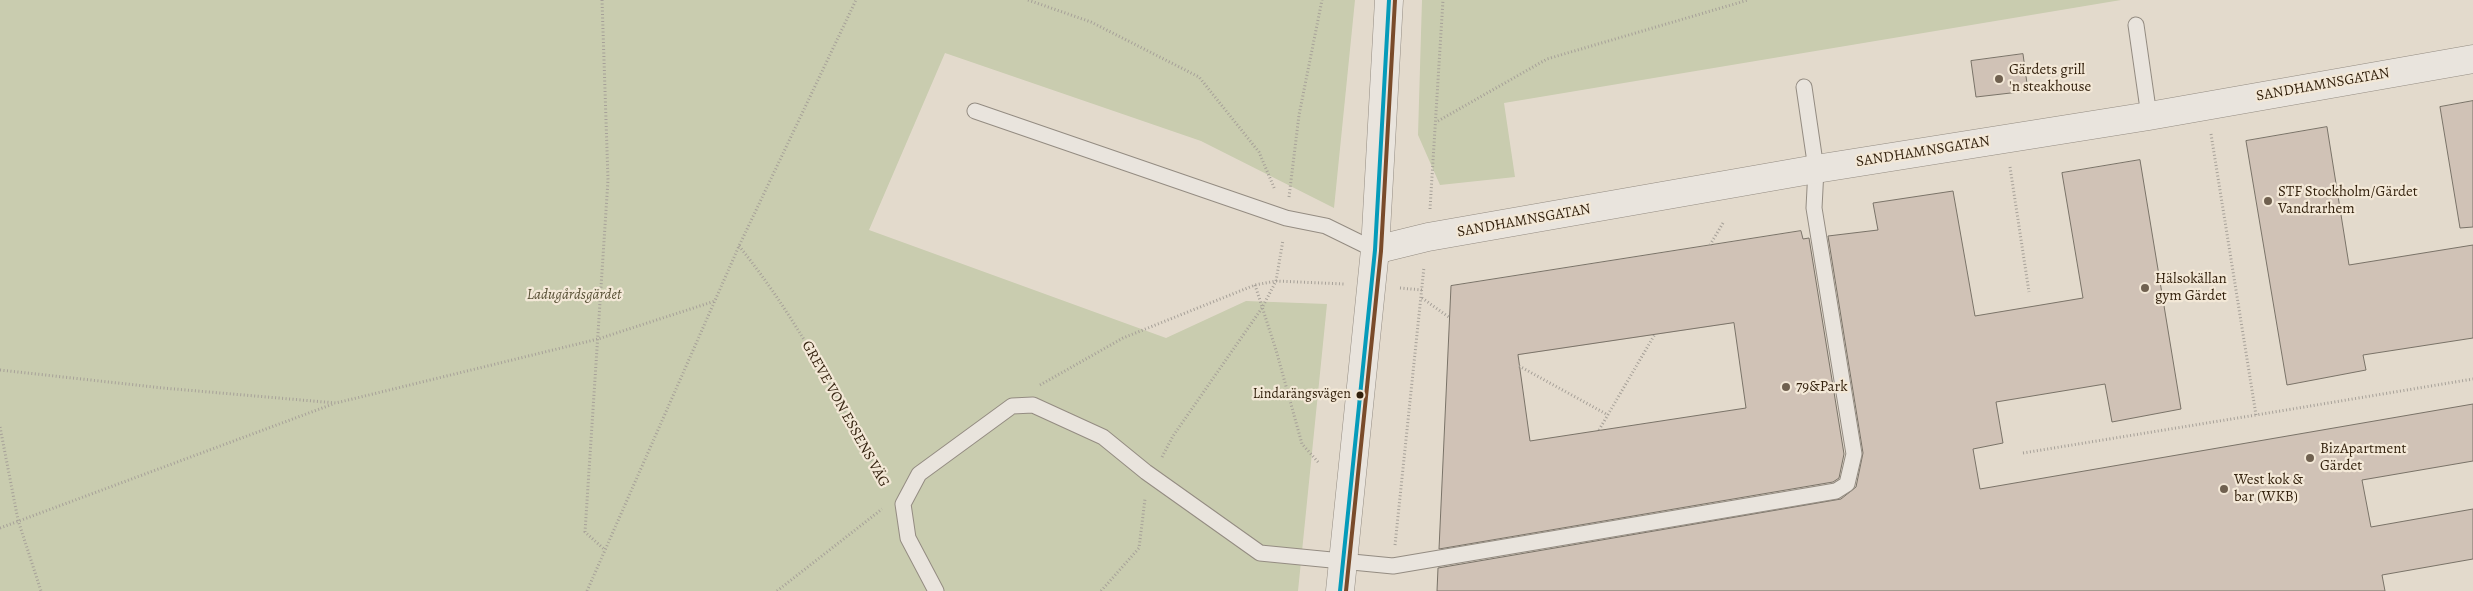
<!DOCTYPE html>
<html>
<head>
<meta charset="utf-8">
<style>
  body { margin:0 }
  canvas { display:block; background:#e3dacc }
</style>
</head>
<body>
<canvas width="2473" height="591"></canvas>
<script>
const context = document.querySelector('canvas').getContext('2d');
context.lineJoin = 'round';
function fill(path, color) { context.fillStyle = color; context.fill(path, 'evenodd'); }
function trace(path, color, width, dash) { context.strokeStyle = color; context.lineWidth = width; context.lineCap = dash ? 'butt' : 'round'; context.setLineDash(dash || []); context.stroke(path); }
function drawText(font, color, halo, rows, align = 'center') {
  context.font = font + ' Alegreya,serif'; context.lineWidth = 4.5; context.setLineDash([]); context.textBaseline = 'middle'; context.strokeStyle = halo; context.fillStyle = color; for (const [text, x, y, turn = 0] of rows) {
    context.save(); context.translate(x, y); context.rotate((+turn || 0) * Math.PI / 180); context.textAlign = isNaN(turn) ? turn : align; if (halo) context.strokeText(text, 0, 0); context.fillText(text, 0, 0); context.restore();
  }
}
fill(new Path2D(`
  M 0,0 L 1355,0 L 1334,208 L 1201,141 L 945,53 L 869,230 L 1166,338 L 1246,301 L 1327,304 L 1298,591 L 0,591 Z
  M 1422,0 L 2121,0 L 1504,103 L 1515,177 L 1440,185 L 1418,135 Z`), '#c9ccaf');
const building = new Path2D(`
  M 2023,54 L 2028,91 L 1976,97 L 1971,61 Z
  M 2473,101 L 2473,227 L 2460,228 L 2440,107 Z
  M 2327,127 L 2349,265 L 2473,245 L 2473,338 L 2363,355 L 2366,370 L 2287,385 L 2246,141 Z
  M 2140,160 L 2181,409 L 2112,422 L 2105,384 L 1996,402 L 2003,443 L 1973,449 L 1980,489 L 2473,404 L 2473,461 L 2362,480 L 2371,527 L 2473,509 L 2473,559 L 2382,575 L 2385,591 L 1437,591 L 1438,568 L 1841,499 L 1856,487 L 1863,453 L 1828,236 L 1878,230 L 1873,203 L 1953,191 L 1975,316 L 2083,298 L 2062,173 Z
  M 1801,231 L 1803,239 L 1809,238 L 1844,454 L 1839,478 L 1833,482 L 1439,549 L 1451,286 ZM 1734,323 L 1746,408 L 1530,441 L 1518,355 Z`);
fill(building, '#d0c2b6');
trace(building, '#7a7368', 1);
const service = new Path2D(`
  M 2136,25 L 2149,116
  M 975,111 L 1286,218 L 1326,226 L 1375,250
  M 936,591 L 908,538 L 903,504 L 919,474 L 1012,406 L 1033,405 L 1103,437 L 1146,472 L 1260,553 L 1393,566 L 1836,491 L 1847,484 L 1854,454 L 1814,208 L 1816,169 L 1804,87`);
const minor = new Path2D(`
  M 1375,250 L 1428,237 L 1816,169 L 2149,116 L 2473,59`);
const tertiary = new Path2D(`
  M 1340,591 L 1375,250 L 1389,0`);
trace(service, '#948c82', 17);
trace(minor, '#948c82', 29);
trace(tertiary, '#948c82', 29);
trace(new Path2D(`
  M 602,0 L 608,180 L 585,532 L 605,550
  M 1028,0 L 1091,22 L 1199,77 L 1259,152 L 1275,190
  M 1438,121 L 1547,59 L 1748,0
  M 2211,134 L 2256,415 L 2473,379
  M 2010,167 L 2029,292
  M 1289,197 L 1299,115 L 1322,0
  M 1430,209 L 1443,0
  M 1710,245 L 1723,223
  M 739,246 C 799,320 841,405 886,488
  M 1255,285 L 1276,350 L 1302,444 L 1319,463
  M 1400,288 L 1422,290
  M 1422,298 L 1450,318
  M 1519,366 L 1608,415
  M 0,370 L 163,388 L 336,403 L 598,339 L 715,301
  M 1040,385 L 1123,338 L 1255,285 L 1276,281 L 1344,284
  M 0,427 L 18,520 L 41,591
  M 1599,430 L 1655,334
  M 2023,453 L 2256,415
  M 1162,457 L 1173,436 L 1262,308 L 1276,281 L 1283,240
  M 0,528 L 333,404
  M 1395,545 L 1424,267
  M 587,591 L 739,246 L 856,0
  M 777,591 L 882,509
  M 1101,591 L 1139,548 L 1145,499`), '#a6a098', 3, [1, 2.5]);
trace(service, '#e9e4dd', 15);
trace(minor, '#e9e4dd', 28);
trace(tertiary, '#e9e4dd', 28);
trace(new Path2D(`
  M 1340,591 L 1375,250 L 1389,0`), '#059bba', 4);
trace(new Path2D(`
  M 1346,591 L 1381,251 L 1395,0`), '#7a4b2a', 4);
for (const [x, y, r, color] of [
  [1999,79,5,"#6f604f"],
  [2268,201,5,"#6f604f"],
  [2145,288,5,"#6f604f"],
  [1786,387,5,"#6f604f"],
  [1360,395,4.5,"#311f0b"],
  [2310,458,5,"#6f604f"],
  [2224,489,5,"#6f604f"]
]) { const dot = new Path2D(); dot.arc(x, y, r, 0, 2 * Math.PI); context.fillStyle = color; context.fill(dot); trace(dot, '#f3e8d7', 2); }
drawText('14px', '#311f0b', '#f3e8d7', [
  ["Lindarängsvägen",1351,395]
], 'right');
drawText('15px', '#311f0b', '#f3e8d7', [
  ["Gärdets grill",2009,70],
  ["'n steakhouse",2009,87],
  ["STF Stockholm/Gärdet",2278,192],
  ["Vandrarhem",2278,209],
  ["Hälsokällan",2155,279],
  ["gym Gärdet",2155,296],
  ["79&Park",1796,387],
  ["BizApartment",2320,449],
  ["Gärdet",2320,466],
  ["West kok &",2234,480],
  ["bar (WKB)",2234,497]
], 'left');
drawText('15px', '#311f0b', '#f3e8d7', [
  ["SANDHAMNSGATAN",2323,85,-10],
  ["SANDHAMNSGATAN",1923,152,-9],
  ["SANDHAMNSGATAN",1524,221,-10],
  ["GREVE VON ESSENS VÄG",845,414,61]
]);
drawText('italic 15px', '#585035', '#f3e8d7', [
  ["Ladugårdsgärdet",574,295]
]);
</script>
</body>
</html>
